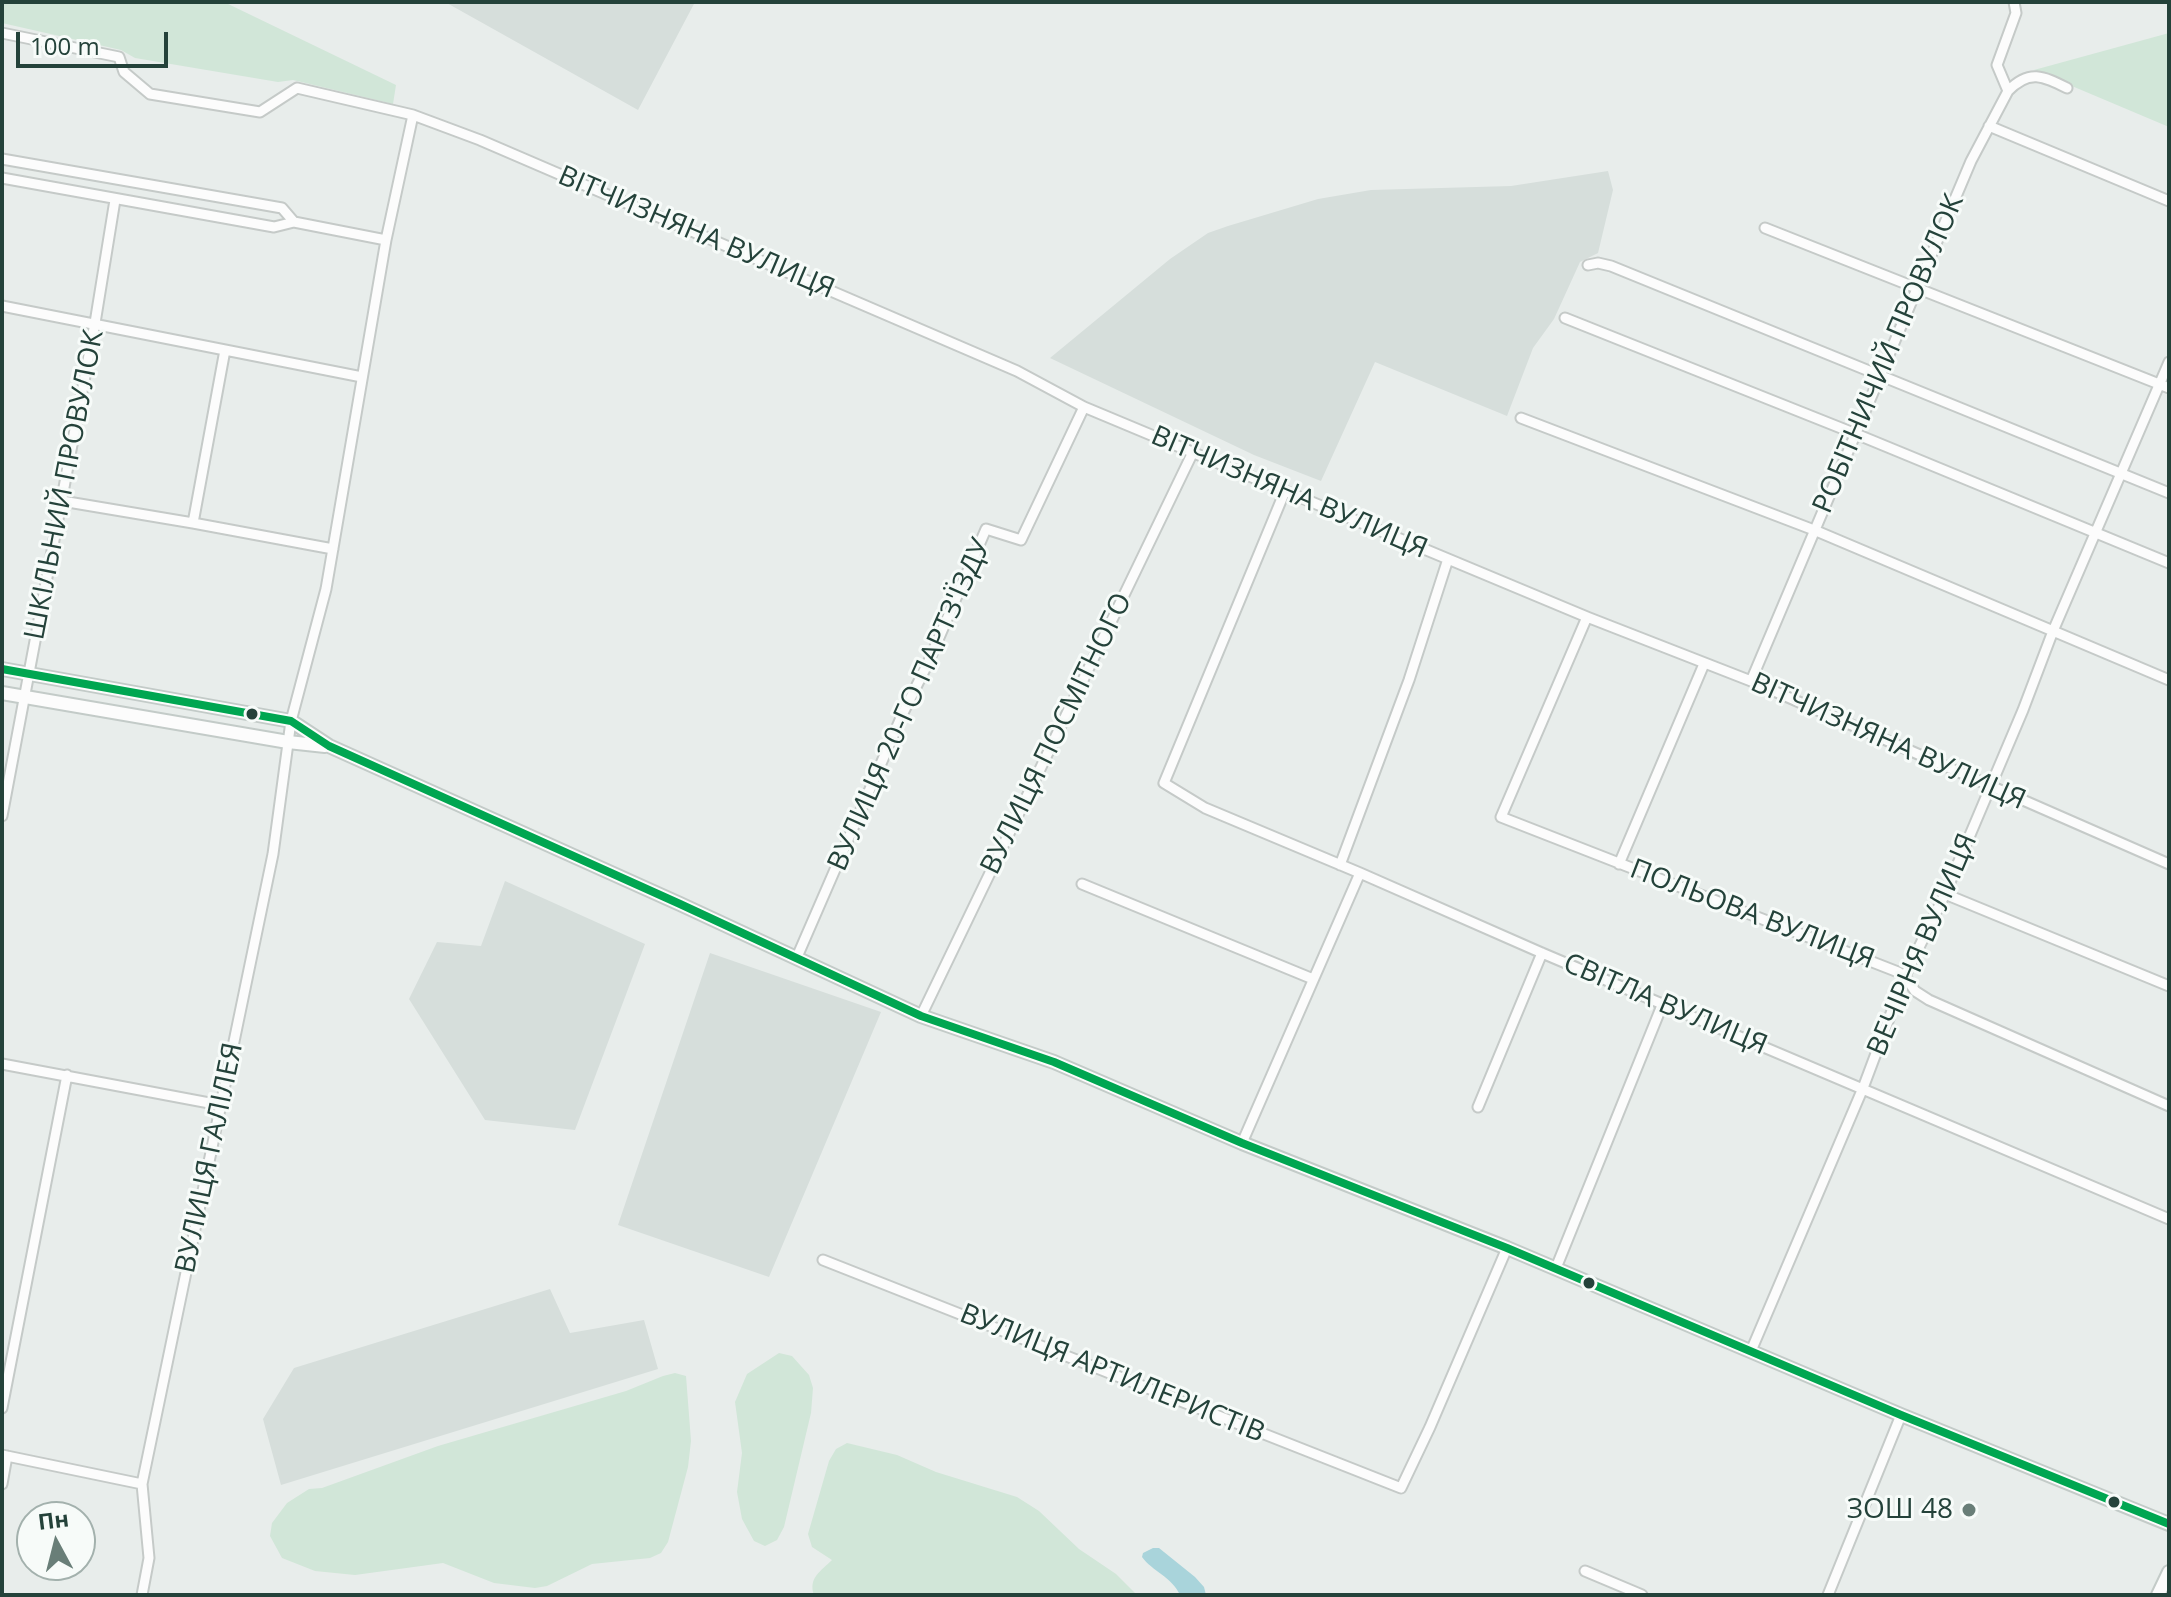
<!DOCTYPE html>
<html>
<head>
<meta charset="utf-8">
<style>
  body { margin:0 }
  #map { position:relative; width:2171px; height:1597px; overflow:hidden; background:#e8edeb; font-family:"Open Sans",sans-serif }
  canvas { display:block }
  .frame { position:absolute; inset:0; border:4px solid #24423a; pointer-events:none }
  .north { position:absolute; left:16px; top:1501px; width:80px; height:80px; box-sizing:border-box; background:#f7fbf9; border:2px solid #a3b1ad; border-radius:50%; rotate:353deg; font-size:22px; font-weight:700; line-height:32px; text-align:center; color:#24423a }
  .north::after { content:''; display:block; margin:auto; width:28px; height:36px; background:#697e78; clip-path:polygon(50% 0,100% 100%,50% 72%,0 100%) }
  .scale { position:absolute; left:16px; top:32px; width:152px; height:36px; box-sizing:border-box; border:4px solid #24423a; border-top:0; padding-left:10px; font-size:24px; line-height:28px; white-space:nowrap; color:#24423a; -webkit-text-stroke:6px #f7fbf9; paint-order:stroke }
</style>
</head>
<body>
<div id="map">
<canvas width="2171" height="1597"></canvas>
<div class="frame"></div>
<div class="north">Пн</div>
<div class="scale">100 m</div>
</div>
<script>
const context = document.querySelector('canvas').getContext('2d');
context.lineJoin = 'round';
function fill(path, color) { context.fillStyle = color; context.fill(path, 'evenodd'); }
function trace(path, color, width, dash) { context.strokeStyle = color; context.lineWidth = width; context.lineCap = dash ? 'butt' : 'round'; context.setLineDash(dash || []); context.stroke(path); }
function drawText(font, color, halo, rows, align = 'center') {
  context.font = font + ' "Open Sans",sans-serif'; context.lineWidth = 6; context.setLineDash([]); context.textBaseline = 'middle'; context.strokeStyle = halo; context.fillStyle = color; for (const [text, x, y, turn = 0] of rows) {
    context.save(); context.translate(x, y); context.rotate((+turn || 0) * Math.PI / 180); context.textAlign = isNaN(turn) ? turn : align; if (halo) context.strokeText(text, 0, 0); context.fillText(text, 0, 0); context.restore();
  }
}
fill(new Path2D(`
  M 445,2 L 695,2 L 638,110 Z
  M 1608,171 L 1613,190 L 1598,253 L 1580,262 L 1554,319 L 1533,348 L 1507,416 L 1375,362 L 1321,481 L 1254,455 L 1050,358 L 1170,259 L 1208,233 L 1228,226 L 1318,199 L 1371,190 L 1511,186 Z
  M 505,881 L 645,944 L 575,1130 L 485,1120 L 409,999 L 437,942 L 481,946 Z
  M 710,953 L 881,1012 L 769,1277 L 618,1225 Z
  M 550,1289 L 570,1333 L 644,1320 L 658,1369 L 281,1485 L 263,1419 L 294,1368 Z`), '#d6dedb');
fill(new Path2D(`
  M 2,2 L 224,2 L 396,85 L 393,104 L 293,80 L 278,82 L 135,58 L 121,50 L 2,23 Z
  M 2169,33 L 2169,127 L 2034,70 Z
  M 779,1353 L 792,1356 L 809,1375 L 813,1388 L 811,1413 L 784,1527 L 777,1540 L 765,1546 L 754,1541 L 742,1519 L 737,1492 L 742,1453 L 735,1402 L 747,1374 Z
  M 675,1373 L 686,1376 L 691,1441 L 688,1467 L 668,1542 L 661,1553 L 650,1558 L 592,1564 L 547,1586 L 535,1588 L 494,1583 L 443,1563 L 355,1575 L 315,1571 L 282,1558 L 270,1536 L 272,1523 L 287,1503 L 309,1489 L 322,1488 L 438,1446 L 626,1391 L 663,1376 Z
  M 847,1443 L 897,1455 L 936,1472 L 1017,1497 L 1039,1511 L 1079,1549 L 1116,1574 L 1137,1595 L 814,1595 C 808,1578 821,1571 832,1560 L 812,1547 L 808,1534 L 829,1461 L 836,1449 Z`), '#d1e6d8');
fill(new Path2D(`
  M 1153,1548 L 1159,1548 L 1195,1577 L 1204,1587 L 1206,1595 L 1180,1595 C 1172,1577 1152,1571 1142,1557 L 1143,1553 Z`), '#a9d4db');
const street = new Path2D(`
  M 2,33 L 119,57 L 124,72 L 150,94 L 260,112 L 297,88 L 413,115 L 480,140 L 1017,371 L 1084,407 L 1587,617 L 1751,681 L 2169,864
  M 2008,91 L 1997,65 L 2016,13 L 2014,2
  M 1989,126 L 2169,201
  M 2,159 L 282,208 L 294,222
  M 2,178 L 274,227 L 294,222 L 386,240
  M 1765,228 L 2169,388
  M 1588,265 L 1598,263 L 1611,266 L 2169,493
  M 2,306 L 362,377
  M 1565,318 L 1856,434 L 2169,563
  M 1521,418 L 1814,530 L 2169,680
  M 1285,491 L 1164,783 L 1205,808 L 1360,873 L 1542,953 L 2169,1219
  M 62,501 L 193,523 L 333,549
  M 193,523 L 225,350
  M 1587,617 L 1501,817 L 1898,972 L 1905,976 L 1915,991 L 1929,1000 L 2169,1106
  M 1751,681 L 1971,161 L 2008,91 C 2029,69 2043,76 2067,88
  M 2,816 L 95,323 L 115,200
  M 1619,864 L 1704,664
  M 1340,865 L 1409,680 L 1448,559
  M 1082,884 L 1313,979
  M 1945,894 L 2169,986
  M 797,957 L 903,713 L 928,663 L 986,529 L 1021,540 L 1084,407
  M 921,1016 L 1193,452
  M 2,1064 L 220,1105
  M 1478,1107 L 1542,953
  M 1242,1143 L 1360,873
  M 823,1260 L 1401,1488 L 1430,1427 L 1507,1248
  M 1556,1268 L 1663,1003
  M 1751,1351 L 1863,1088 L 1905,976 L 1945,894 L 2023,710 L 2053,631 L 2169,362
  M 2,1408 L 67,1075
  M 2,1455 L 142,1484
  M 2,1484 L 7,1456
  M 1585,1571 L 1642,1595
  M 142,1595 L 149,1558 L 142,1484 L 273,854 L 291,721 L 326,589 L 386,240 L 413,115
  M 1828,1595 L 1901,1415`);
const secondary = new Path2D(`
  M 2,669 L 291,721 L 329,746 L 680,904 L 921,1016 L 1054,1062 L 1242,1143 L 1507,1248 L 1901,1415 L 2169,1524
  M 2,693 L 288,742 L 325,746
  M 2158,1595 L 2169,1572`);
trace(street, '#c5cac8', 13);
trace(secondary, '#c3cbc8', 16);
trace(street, '#fcfcfc', 9);
trace(secondary, '#fcfcfc', 12);
trace(new Path2D(`
  M 2,669 L 291,721 L 329,746 L 680,904 L 921,1016 L 1054,1062 L 1242,1143 L 1507,1248 L 1901,1415 L 2169,1524`), '#00a651', 8);
for (const [x, y, r, color] of [
  [252,714,7,"#24423a"],
  [1589,1283,7,"#24423a"],
  [2114,1502,7,"#24423a"],
  [1969,1510,8,"#697e78"]
]) { const dot = new Path2D(); dot.arc(x, y, r, 0, 2 * Math.PI); context.fillStyle = color; context.fill(dot); trace(dot, '#f7fbf9', 3); }
drawText('28px', '#24423a', '#f7fbf9', [
  ["ВІТЧИЗНЯНА ВУЛИЦЯ",696,233,23],
  ["РОБІТНИЧИЙ ПРОВУЛОК",1889,354,-67],
  ["ШКІЛЬНИЙ ПРОВУЛОК",65,485,-79],
  ["ВІТЧИЗНЯНА ВУЛИЦЯ",1289,493,23],
  ["ВУЛИЦЯ 20-ГО ПАРТЗ'ЇЗДУ",910,705,-66],
  ["ВУЛИЦЯ ПОСМІТНОГО",1057,734,-64],
  ["ВІТЧИЗНЯНА ВУЛИЦЯ",1888,742,24],
  ["ПОЛЬОВА ВУЛИЦЯ",1752,915,21],
  ["ВЕЧІРНЯ ВУЛИЦЯ",1923,945,-67],
  ["СВІТЛА ВУЛИЦЯ",1665,1005,23],
  ["ВУЛИЦЯ ГАЛІЛЕЯ",210,1158,-78],
  ["ВУЛИЦЯ АРТИЛЕРИСТІВ",1112,1374,22]
]);
drawText('28px', '#24423a', '#f7fbf9', [
  ["ЗОШ 48",1953,1510]
], 'right');
</script>
</body>
</html>
